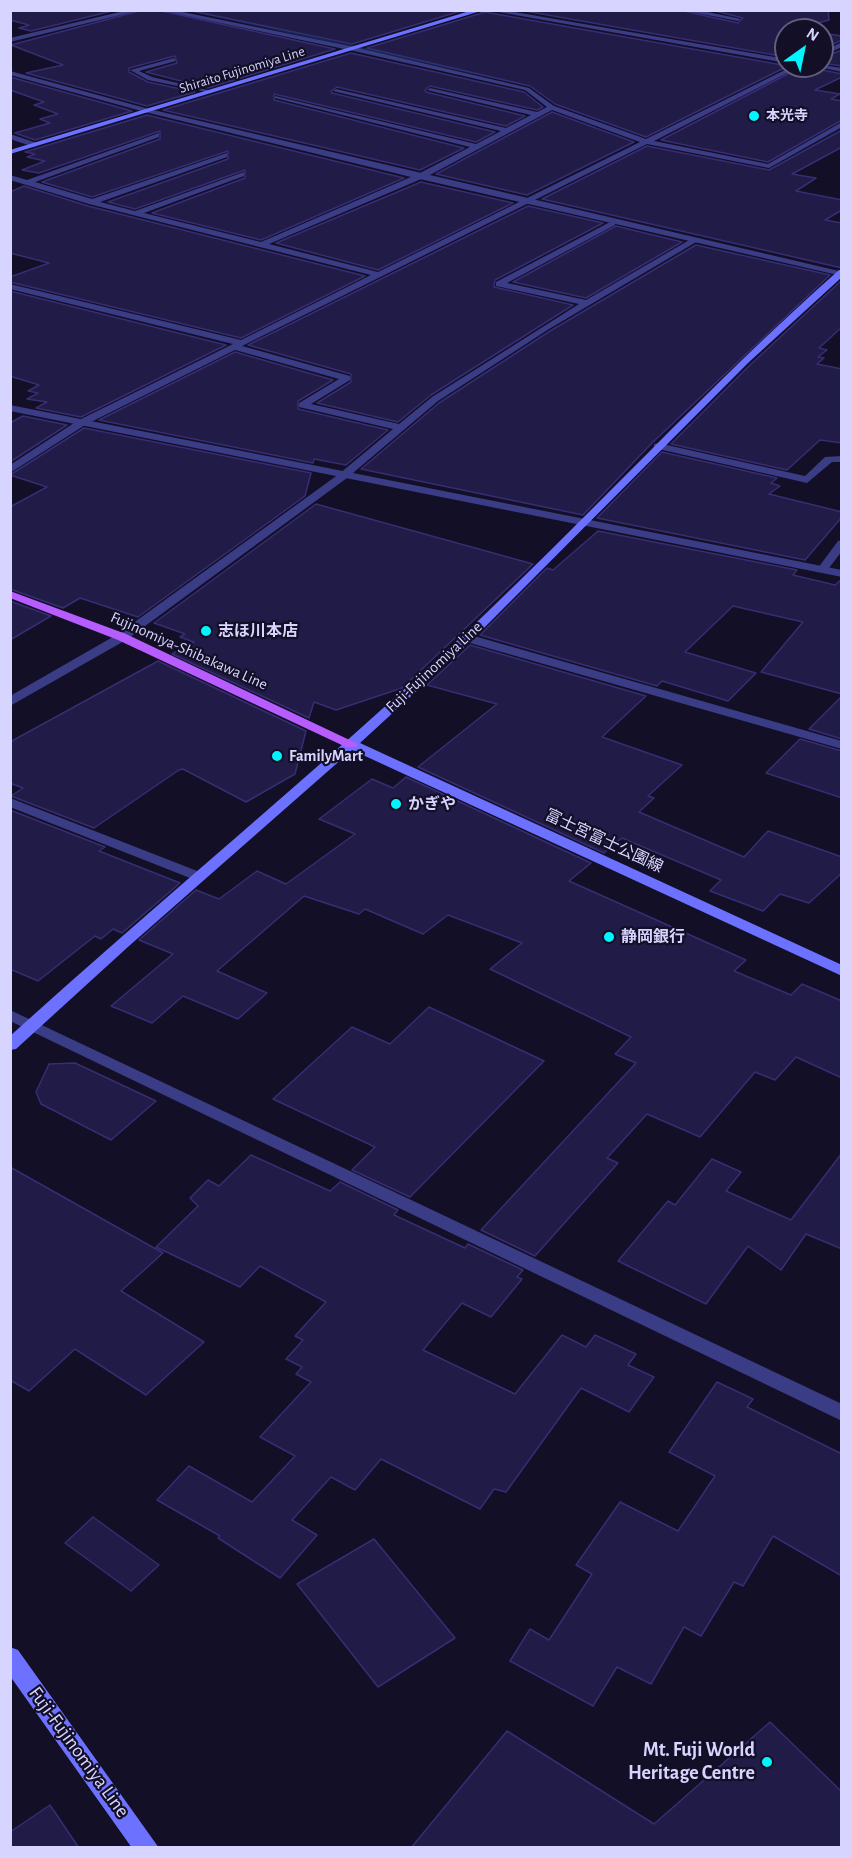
<!DOCTYPE html>
<html>
<head>
<meta charset="utf-8">
<style>
  body { margin:0 }
  #map { position:relative; width:852px; height:1858px; overflow:hidden; background:#120f26; font-family:"Alegreya Sans",sans-serif }
  canvas { display:block }
  .frame { position:absolute; inset:0; border:12px solid #d7d4ff; pointer-events:none }
  .north { position:absolute; left:774px; top:18px; width:60px; height:60px; box-sizing:border-box; background:#120f26; border:2px solid #615e7d; border-radius:50%; rotate:33deg; font-size:16px; font-weight:700; line-height:24px; text-align:center; color:#d7d4ff }
  .north::after { content:''; display:block; margin:auto; width:21px; height:27px; background:#01f5fe; clip-path:polygon(50% 0,100% 100%,50% 72%,0 100%) }
</style>
</head>
<body>
<div id="map">
<canvas width="852" height="1858"></canvas>
<div class="frame"></div>
<div class="north">N</div>
</div>
<script>
const context = document.querySelector('canvas').getContext('2d');
context.lineJoin = 'round';
function fill(path, color) { context.fillStyle = color; context.fill(path, 'evenodd'); }
function trace(path, color, width, dash) { context.strokeStyle = color; context.lineWidth = width; context.lineCap = dash ? 'butt' : 'round'; context.setLineDash(dash || []); context.stroke(path); }
function drawText(font, color, halo, rows, align = 'center') {
  context.font = font + ' "Alegreya Sans","Noto Sans JP",sans-serif'; context.lineWidth = 4.5; context.setLineDash([]); context.textBaseline = 'middle'; context.strokeStyle = halo; context.fillStyle = color; for (const [text, x, y, turn = 0] of rows) {
    context.save(); context.translate(x, y); context.rotate((+turn || 0) * Math.PI / 180); context.textAlign = isNaN(turn) ? turn : align; if (halo) context.strokeText(text, 0, 0); context.fillText(text, 0, 0); context.restore();
  }
}
fill(new Path2D(`
  M 194,10 L 527,84 L 529,85 L 527,86 L 184,10 Z`), '#0e294b');
const building = new Path2D(`
  M 10,10 L 116,10 L 31,31 L 19,28 L 29,25 L 10,20 Z
  M 143,10 L 157,10 L 335,49 L 208,88 L 146,72 L 177,63 L 175,56 L 129,68 L 129,72 L 148,82 L 195,92 L 147,106 L 26,73 L 63,65 L 11,45 Z
  M 187,10 L 464,10 L 352,44 Z
  M 519,10 L 679,10 L 738,23 L 743,18 L 711,10 L 828,10 L 829,20 L 795,29 L 801,30 L 786,30 L 786,57 Z
  M 485,12 L 788,66 L 646,137 L 555,104 L 530,86 L 367,48 Z
  M 822,33 L 842,36 L 842,40 L 822,49 Z
  M 842,50 L 842,66 L 822,63 L 822,58 Z
  M 351,53 L 524,92 L 543,107 L 537,110 L 430,86 L 425,90 L 426,92 L 525,116 L 506,126 L 337,87 L 331,91 L 332,93 L 495,132 L 476,142 L 274,94 L 274,100 L 464,148 L 420,170 L 163,110 Z
  M 803,66 L 842,74 L 842,77 L 815,90 L 840,94 L 831,99 L 842,101 L 842,120 L 768,162 L 661,140 Z
  M 10,77 L 132,111 L 35,140 L 15,133 L 50,123 L 40,119 L 58,114 L 34,105 L 44,102 L 10,90 Z
  M 552,112 L 634,142 L 527,195 L 436,174 Z
  M 147,115 L 404,178 L 261,240 L 152,213 L 245,178 L 245,170 L 135,209 L 108,202 L 228,159 L 228,151 L 92,197 L 42,182 L 160,139 L 160,131 L 39,173 L 22,170 L 45,161 L 27,157 L 35,154 L 25,152 Z
  M 842,130 L 842,147 L 792,174 L 816,178 L 796,191 L 842,200 L 842,210 L 825,220 L 842,223 L 842,268 L 542,199 L 647,146 L 769,170 Z
  M 421,182 L 513,203 L 378,270 L 276,243 Z
  M 24,186 L 88,206 L 365,276 L 241,338 L 10,282 L 10,277 L 49,263 L 10,253 L 10,192 Z
  M 528,206 L 603,223 L 495,280 L 494,287 L 573,305 L 431,395 L 398,422 L 317,403 L 351,382 L 351,374 L 248,345 Z
  M 616,226 L 682,242 L 586,298 L 513,282 Z
  M 696,245 L 830,275 L 652,443 L 583,515 L 361,469 L 439,403 L 550,331 Z
  M 842,280 L 842,327 L 819,348 L 827,350 L 818,357 L 824,358 L 817,364 L 842,369 L 842,443 L 820,440 L 787,470 L 671,444 L 750,365 Z
  M 10,291 L 226,345 L 81,417 L 36,408 L 47,402 L 27,399 L 38,393 L 28,391 L 39,385 L 10,376 Z
  M 235,352 L 333,380 L 298,401 L 298,409 L 388,430 L 346,465 L 314,459 L 313,463 L 99,420 Z
  M 23,416 L 67,425 L 10,462 L 10,423 Z
  M 84,428 L 311,473 L 305,496 L 138,617 L 80,598 L 63,608 L 10,589 L 10,507 L 47,487 L 10,475 Z
  M 662,452 L 777,478 L 771,483 L 780,486 L 769,494 L 842,512 L 842,517 L 805,560 L 597,518 Z
  M 316,504 L 533,564 L 402,688 L 336,710 L 314,702 L 309,718 L 172,654 L 194,642 L 180,637 L 185,634 L 154,623 Z
  M 598,531 L 797,570 L 793,575 L 835,585 L 842,579 L 842,694 L 761,672 L 803,622 L 733,606 L 685,652 L 756,673 L 728,701 L 662,681 L 657,686 L 480,635 L 547,568 L 553,570 Z
  M 10,601 L 51,616 L 10,640 Z
  M 470,645 L 646,696 L 602,737 L 682,765 L 648,796 L 654,798 L 639,812 L 744,857 L 768,831 L 842,857 L 842,873 L 809,903 L 780,894 L 763,911 L 710,891 L 721,880 L 622,838 L 604,853 L 418,767 L 497,704 L 427,685 Z
  M 158,661 L 306,731 L 295,774 L 246,802 L 183,769 L 179,770 L 94,828 L 11,796 L 23,788 L 10,783 L 10,742 Z
  M 842,696 L 842,739 L 809,729 Z
  M 800,739 L 842,751 L 842,798 L 766,773 Z
  M 406,777 L 591,863 L 569,881 L 746,960 L 734,971 L 791,995 L 802,984 L 842,1001 L 842,1078 L 796,1057 L 775,1080 L 755,1072 L 700,1137 L 647,1114 L 607,1158 L 618,1163 L 535,1256 L 481,1230 L 636,1063 L 615,1054 L 631,1037 L 490,969 L 522,943 L 448,915 L 423,934 L 365,909 L 359,914 L 304,896 L 217,971 L 267,993 L 238,1019 L 183,996 L 152,1023 L 111,1006 L 173,954 L 139,940 L 196,890 L 219,899 L 257,871 L 286,884 L 355,834 L 319,819 L 372,779 L 393,788 Z
  M 10,810 L 105,847 L 99,851 L 180,883 L 122,933 L 113,929 L 101,939 L 95,936 L 38,981 L 10,969 Z
  M 429,1007 L 544,1061 L 410,1197 L 352,1170 L 375,1147 L 273,1099 L 352,1027 L 390,1044 Z
  M 75,1063 L 156,1101 L 111,1140 L 41,1104 L 36,1092 L 49,1064 Z
  M 842,1153 L 842,1249 L 806,1234 L 781,1270 L 748,1246 L 706,1304 L 618,1261 L 668,1201 L 675,1205 L 712,1159 L 741,1172 L 726,1191 L 791,1220 Z
  M 251,1155 L 330,1191 L 340,1182 L 398,1210 L 394,1215 L 465,1248 L 468,1244 L 523,1270 L 517,1277 L 522,1279 L 491,1317 L 462,1303 L 423,1350 L 515,1394 L 562,1335 L 586,1347 L 595,1335 L 636,1354 L 628,1365 L 654,1377 L 629,1412 L 581,1388 L 506,1492 L 494,1489 L 480,1509 L 381,1459 L 355,1490 L 331,1477 L 292,1520 L 317,1535 L 280,1578 L 218,1538 L 220,1536 L 157,1500 L 189,1466 L 252,1502 L 295,1456 L 260,1437 L 311,1382 L 296,1374 L 302,1367 L 286,1359 L 303,1340 L 295,1336 L 326,1302 L 260,1266 L 240,1287 L 156,1247 L 198,1206 L 190,1198 L 208,1180 L 219,1186 Z
  M 10,1167 L 163,1253 L 121,1291 L 204,1342 L 146,1395 L 75,1349 L 29,1391 L 10,1380 Z
  M 717,1382 L 753,1399 L 747,1407 L 842,1454 L 842,1576 L 773,1536 L 743,1586 L 734,1582 L 701,1636 L 684,1627 L 651,1684 L 617,1667 L 593,1706 L 510,1661 L 530,1629 L 549,1640 L 592,1574 L 576,1565 L 620,1502 L 678,1531 L 715,1476 L 669,1452 Z
  M 93,1517 L 159,1565 L 131,1591 L 65,1543 Z
  M 374,1539 L 455,1638 L 378,1687 L 297,1584 Z
  M 770,1722 L 842,1792 L 842,1848 L 411,1848 L 507,1731 L 654,1824 Z
  M 50,1805 L 79,1848 L 10,1848 L 10,1832 Z`);
fill(building, '#211b47');
trace(building, '#372d73', 1.5);
fill(new Path2D(`
  M 128,10 L 141,10 L 10,42 L 10,38 Z
  M 159,10 L 173,10 L 354,47 L 529,88 L 554,106 L 646,139 L 793,66 L 801,66 L 654,141 L 768,164 L 842,122 L 842,127 L 769,168 L 647,144 L 242,346 L 350,376 L 350,380 L 311,404 L 399,424 L 432,397 L 579,304 L 496,286 L 496,282 L 612,221 L 615,221 L 615,225 L 507,283 L 586,300 L 691,239 L 698,241 L 549,329 L 438,401 L 347,478 L 126,640 L 10,706 L 10,696 L 118,634 L 339,474 L 393,429 L 299,407 L 299,403 L 339,379 L 235,350 L 85,425 L 10,473 L 10,465 L 77,421 L 233,344 L 10,289 L 10,284 L 241,340 L 371,275 L 89,204 L 10,180 L 10,175 L 27,180 L 159,133 L 159,137 L 35,182 L 92,199 L 227,153 L 227,157 L 100,202 L 135,211 L 244,172 L 244,176 L 144,213 L 261,242 L 420,173 L 470,147 L 275,98 L 275,96 L 476,144 L 501,131 L 333,91 L 336,89 L 506,128 L 531,115 L 427,90 L 430,88 L 537,112 L 547,107 L 525,90 L 354,51 ZM 552,110 L 640,142 L 378,272 L 269,244 L 426,177 Z
  M 487,10 L 503,10 L 786,59 L 786,63 Z
  M 681,10 L 698,10 L 741,19 L 738,21 Z
  M 842,42 L 842,47 L 822,56 L 822,52 Z
  M 174,58 L 176,61 L 139,71 L 152,77 L 212,91 L 212,93 L 148,80 L 130,70 Z
  M 822,65 L 842,68 L 842,72 L 814,66 Z
  M 10,134 L 37,143 L 38,145 L 34,147 L 10,139 Z
  M 658,443 L 805,476 L 825,457 L 842,456 L 842,462 L 832,462 L 807,483 L 654,448 L 654,444 Z
  M 842,540 L 842,551 L 826,572 L 818,572 L 818,568 L 838,541 Z
  M 467,634 L 842,741 L 842,749 L 463,641 L 461,638 Z
  M 10,798 L 205,874 L 207,877 L 200,881 L 195,880 L 10,807 Z
  M 10,1010 L 842,1404 L 842,1421 L 10,1021 Z`), '#3a3c85');
fill(new Path2D(`
  M 10,71 L 149,109 L 839,271 L 842,272 L 842,276 L 411,177 L 145,112 L 10,75 Z
  M 10,405 L 842,570 L 842,577 L 10,411 Z`), '#3a3c85');
fill(new Path2D(`
  M 473,10 L 484,10 L 10,154 L 10,150 Z
  M 839,270 L 842,270 L 842,277 L 748,363 L 470,642 L 360,743 L 842,965 L 842,976 L 352,750 L 129,946 L 16,1049 L 10,1050 L 10,1036 C 159,901 314,774 461,637 C 589,517 707,387 839,270 Z
  M 10,1647 L 18,1650 L 159,1848 L 132,1848 L 10,1676 Z`), '#6c71ff');
fill(new Path2D(`
  M 10,591 L 126,634 L 358,744 L 356,747 L 346,747 L 118,640 L 10,598 Z`), '#b75cff');
for (const [x, y, r, color] of [
  [754,116,6,"#01f5fe"],
  [206,631,6,"#01f5fe"],
  [277,756,6,"#01f5fe"],
  [396,804,6,"#01f5fe"],
  [609,937,6,"#01f5fe"],
  [767,1762,6,"#01f5fe"]
]) { const dot = new Path2D(); dot.arc(x, y, r, 0, 2 * Math.PI); context.fillStyle = color; context.fill(dot); trace(dot, '#120f26', 2); }
drawText('14px', '#d7d4ff', '#120f26', [
  ["Shiraito Fujinomiya Line",242,70,-17]
]);
drawText('bold 14px', '#d7d4ff', '#120f26', [
  ["本光寺",766,116]
], 'left');
drawText('bold 16px', '#d7d4ff', '#120f26', [
  ["志ほ川本店",218,631],
  ["FamilyMart",289,756],
  ["かぎや",408,804],
  ["静岡銀行",621,937]
], 'left');
drawText('16px', '#d7d4ff', '#120f26', [
  ["Fujinomiya-Shibakawa Line",189,651,24],
  ["Fuji-Fujinomiya Line",434,667,-43],
  ["富士宮富士公園線",604,841,25]
]);
drawText('bold 20px', '#d7d4ff', '#120f26', [
  ["Mt. Fuji World",755,1750],
  ["Heritage Centre",755,1773]
], 'right');
drawText('20px', '#d7d4ff', '#120f26', [
  ["Fuji-Fujinomiya Line",79,1752,54]
]);
</script>
</body>
</html>
